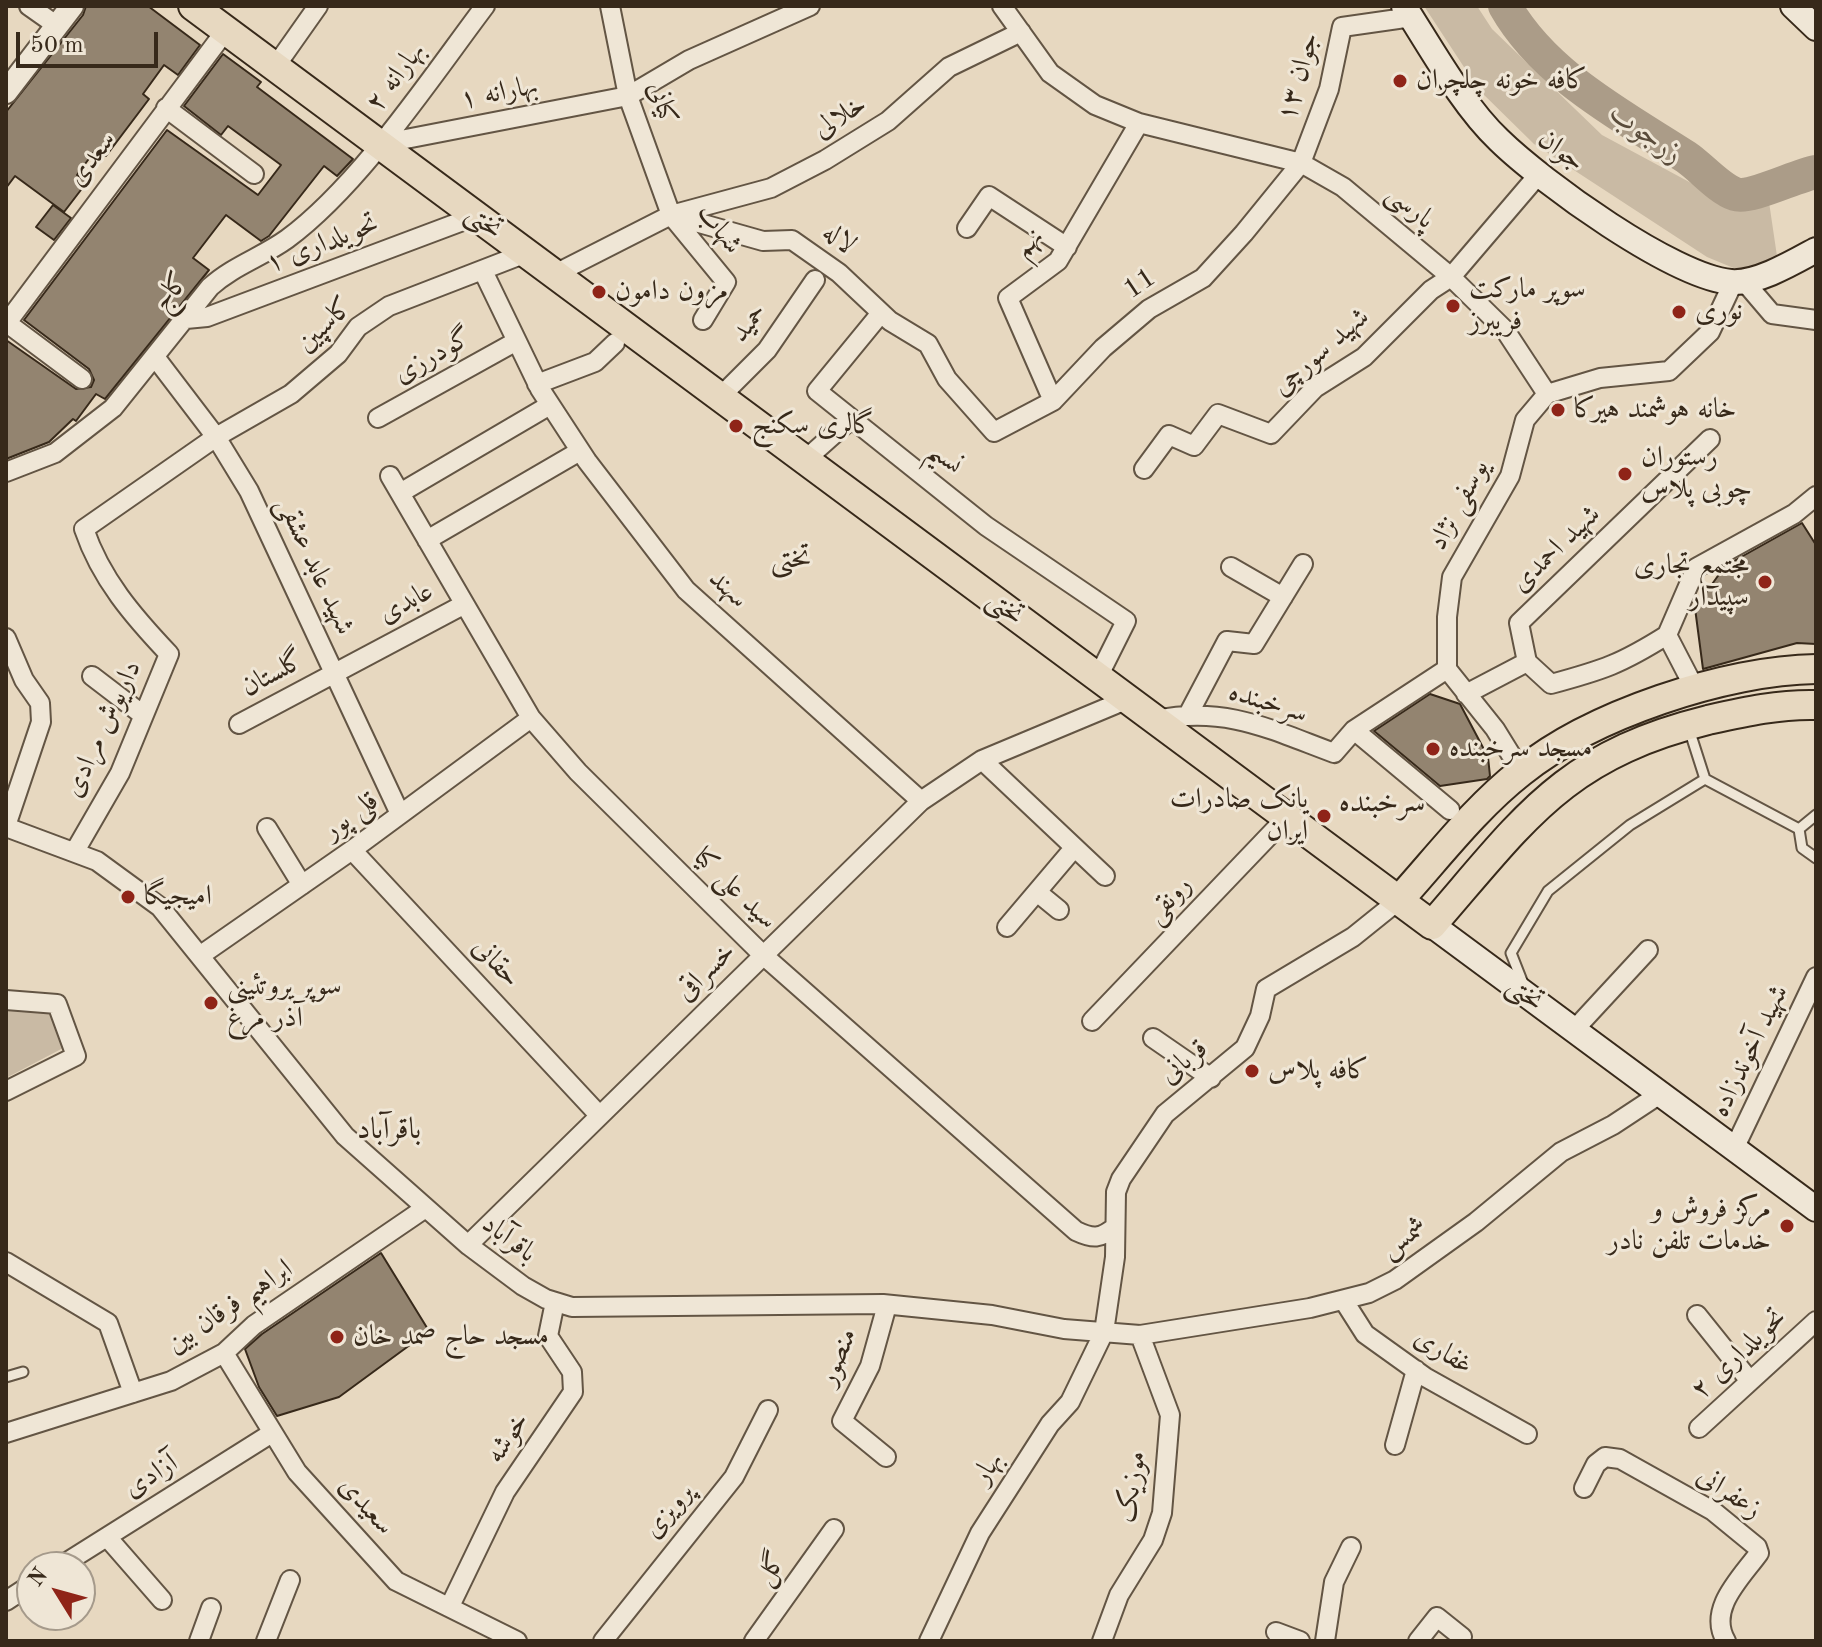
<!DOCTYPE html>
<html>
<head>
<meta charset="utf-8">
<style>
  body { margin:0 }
  #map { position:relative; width:1822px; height:1647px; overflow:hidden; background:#e7d8c0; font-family:"Old Standard TT",serif }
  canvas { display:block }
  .frame { position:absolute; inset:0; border:8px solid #37291a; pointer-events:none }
  .north { position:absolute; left:16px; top:1551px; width:80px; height:80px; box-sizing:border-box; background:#efe6d6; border:2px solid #a59a8b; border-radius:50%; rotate:307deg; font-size:22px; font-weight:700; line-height:32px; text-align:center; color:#37291a }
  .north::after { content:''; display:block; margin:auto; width:28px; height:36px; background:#8f2418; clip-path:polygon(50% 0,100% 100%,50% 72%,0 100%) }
  .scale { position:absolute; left:16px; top:32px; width:142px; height:36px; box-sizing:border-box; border:4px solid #37291a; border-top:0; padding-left:10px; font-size:24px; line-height:28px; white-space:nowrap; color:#37291a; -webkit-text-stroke:6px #efe6d6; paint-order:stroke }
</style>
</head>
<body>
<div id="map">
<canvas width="1822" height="1647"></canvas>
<div class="frame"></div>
<div class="north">N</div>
<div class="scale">50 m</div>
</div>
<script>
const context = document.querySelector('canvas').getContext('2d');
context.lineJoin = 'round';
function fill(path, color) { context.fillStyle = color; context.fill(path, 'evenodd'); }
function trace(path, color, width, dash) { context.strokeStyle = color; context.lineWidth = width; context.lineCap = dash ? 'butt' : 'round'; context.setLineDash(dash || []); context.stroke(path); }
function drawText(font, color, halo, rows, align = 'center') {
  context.font = font + ' "Old Standard TT",Amiri,serif'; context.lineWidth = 6; context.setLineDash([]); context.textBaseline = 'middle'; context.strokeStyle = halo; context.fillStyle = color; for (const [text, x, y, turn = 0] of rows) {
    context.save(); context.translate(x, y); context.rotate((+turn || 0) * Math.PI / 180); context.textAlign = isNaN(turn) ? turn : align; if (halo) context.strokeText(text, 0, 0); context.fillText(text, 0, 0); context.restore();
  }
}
fill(new Path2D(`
  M 1424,6 L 1477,6 L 1492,29 L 1602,135 L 1732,205 L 1769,202 L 1778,263 L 1736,269 L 1707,257 L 1534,144 L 1479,90 Z
  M 6,1009 L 48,1009 L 65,1047 L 6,1078 Z`), '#c9baa4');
trace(new Path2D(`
  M 1505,6 C 1544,75 1621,115 1686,157 C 1701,167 1718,188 1735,194 C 1751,199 1795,176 1816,172`), '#ab9c88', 34);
const building = new Path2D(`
  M 86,6 L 148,6 L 200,45 L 178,75 L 164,65 L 143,94 L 149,99 L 106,156 L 96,149 L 77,175 L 87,182 L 64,212 L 15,176 L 6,188 L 6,112 L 83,15 Z
  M 223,54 L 261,82 L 257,87 L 353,159 L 337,176 L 324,166 L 269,236 L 261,241 L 226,215 L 193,258 L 209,270 L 105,399 L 96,394 L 76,421 L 73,419 L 49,442 L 6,459 L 6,340 L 76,389 L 91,387 L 94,380 L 89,369 L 24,320 L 167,130 L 258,195 L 281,165 L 228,126 L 221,135 L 184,106 Z
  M 53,205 L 71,218 L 54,240 L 36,227 Z
  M 1802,523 L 1816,545 L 1816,644 L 1797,643 L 1703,669 L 1695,608 L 1725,566 Z
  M 1430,694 L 1460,704 L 1488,757 L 1490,776 L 1487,779 L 1440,786 L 1374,731 Z
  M 381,1253 L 429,1331 L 339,1397 L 277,1416 L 259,1387 L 245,1349 L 262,1334 Z`);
fill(building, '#938470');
trace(building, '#37291a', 2);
const service = new Path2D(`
  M 1689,729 L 1705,779
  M 1799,829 L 1802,848 L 1816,858
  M 1524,986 L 1511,953 L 1548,891 L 1630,825 L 1705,779 L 1799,829 L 1816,815
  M 6,1377 L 23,1372`);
const minor = new Path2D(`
  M 29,6 L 56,25
  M 610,6 L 628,96 L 671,215 L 726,282 L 703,320
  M 1002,6 L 1050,73 L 1095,105 L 1139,123 L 1301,163 L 1343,187 L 1451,277 L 1505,330 L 1547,394
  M 275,67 L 318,6
  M 166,108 L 254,174
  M 380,144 L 628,96 L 689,60 L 810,6
  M 671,215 L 763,241 L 792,240 L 839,273 L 890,321 L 928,344 L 947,379 L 994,432 L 1053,401 L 1103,348 L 1149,309 L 1203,278 L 1244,233 L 1301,163 L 1329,89 L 1342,27 L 1412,17
  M 967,228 L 989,196 L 1067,247
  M 483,271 L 540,389 L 587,461 L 686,590 L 921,801
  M 555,274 L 671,215 L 771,188 L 825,160 L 888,121 L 949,67 L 1021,32
  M 1743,280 L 1772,314 L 1816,320
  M 881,313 L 817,391 L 986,526 L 1126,621 L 1098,677
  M 186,319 L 207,317 L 476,216
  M 7,323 L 82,379
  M 6,324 L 226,30
  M 155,357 L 216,437 L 249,491 L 400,814
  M 537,384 L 595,362 L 615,343
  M 1547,394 L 1600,378 L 1669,371 L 1710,332 L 1733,283
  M 720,397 L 767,350 L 815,280
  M 1053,401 L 1008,298 L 1058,261 L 1139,123
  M 378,418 L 515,342
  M 805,460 L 851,419
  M 1144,469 L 1169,435 L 1194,446 L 1218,414 L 1271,434 L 1315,388 L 1364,357 L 1431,290 L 1451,277 L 1539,174
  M 6,472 L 55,453 L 113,408 L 210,287 C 233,266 262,257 287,239 C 360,185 430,79 485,6
  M 390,476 L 531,718 L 578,772 L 763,955 L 1076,1231 C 1093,1239 1100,1239 1115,1227
  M 400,493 L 550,405
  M 427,540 L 580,451
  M 1231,567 L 1283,597
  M 6,638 L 24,680 L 40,703 L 41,722 L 6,826
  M 1527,662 L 1551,684 C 1603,670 1621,664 1667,635
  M 92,676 L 143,715
  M 1695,689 L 1667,635 L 1696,568 L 1794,514 L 1816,496
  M 1466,694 L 1527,662 L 1519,623 L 1710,439
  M 1189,713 L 1227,641 L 1254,644 L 1303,564
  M 1156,720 C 1226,706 1269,729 1334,753 L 1354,730 L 1447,669
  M 239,724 L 463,605
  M 1354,730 L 1450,810
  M 982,760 L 1105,876
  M 1521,771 L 1495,729 L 1447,669 L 1447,617 L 1452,577 L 1510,476 L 1525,420 L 1547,394
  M 6,827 L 97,861 L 160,907 L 345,1136 L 468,1245 L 523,1286 L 546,1299 L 572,1307 L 883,1304 L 992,1315 L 1064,1329 L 1140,1335 L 1310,1308 L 1369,1293 L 1395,1280 L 1476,1222 L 1561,1152 L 1613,1125 L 1660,1094
  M 267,828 L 302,885
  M 352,850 L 599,1115
  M 75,851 L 120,773 L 169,654 C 133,616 101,579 84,529 L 216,437 L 291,394 L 338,354 L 358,327 L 389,306 L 526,253
  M 1037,892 L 1059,910
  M 1007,927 L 1074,848
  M 201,955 L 352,850 L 531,718
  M 6,1000 L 57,1004 L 76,1056 L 6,1091
  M 1092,1021 L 1287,817
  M 1574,1030 L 1648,950
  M 1153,1038 L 1211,1078
  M 1734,1149 L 1816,977
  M 468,1245 L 921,801 L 982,760 L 1128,699
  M 6,1262 L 108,1323 L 133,1393
  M 1344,1301 L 1365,1334 L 1425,1377 L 1527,1434
  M 1697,1315 L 1750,1381
  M 224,1353 L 297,1472 L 396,1581 L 517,1641
  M 1699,1428 L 1816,1321
  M 6,1433 L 171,1381 L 224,1353 L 254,1325 L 424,1209
  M 1395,1445 L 1416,1370
  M 886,1457 L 842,1421 L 870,1366 L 887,1305
  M 1584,1488 L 1596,1464 L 1605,1457 L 1620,1459 L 1713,1511 L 1757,1547 L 1759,1553 C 1741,1578 1707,1609 1726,1641
  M 107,1537 L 162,1600
  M 59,1567 L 272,1433
  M 6,1601 L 32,1584
  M 450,1606 L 505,1492 L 573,1392 L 572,1372 L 548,1336 L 555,1302
  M 1276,1632 L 1300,1641
  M 199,1641 L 211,1608
  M 266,1641 L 290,1580
  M 603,1641 L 734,1477 L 768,1410
  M 754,1641 L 834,1529
  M 929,1641 L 980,1533 L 1050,1424 L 1070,1402 L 1104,1332 L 1115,1257 L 1116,1192 L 1121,1179 L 1165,1114 L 1245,1048 L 1260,1016 L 1266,989 L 1353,937 L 1399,900
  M 1102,1641 L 1119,1595 L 1153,1540 L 1162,1513 L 1170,1415 L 1140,1335
  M 1325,1641 L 1334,1582 L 1351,1547
  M 1418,1641 L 1437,1617 L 1462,1637`);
const tertiary = new Path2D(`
  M 6,92 L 72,6`);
const secondary = new Path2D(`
  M 1404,6 C 1431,48 1463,106 1499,140 C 1542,182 1673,277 1731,282 C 1757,284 1794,262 1816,250
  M 1793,6 L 1816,28
  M 1432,925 L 1816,1209`);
const primary = new Path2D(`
  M 193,6 L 1432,925 C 1525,818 1563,756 1708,720 C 1744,712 1779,704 1816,705
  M 1399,900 C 1438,857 1475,808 1521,772 C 1591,715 1726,670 1816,669`);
trace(service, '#635544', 13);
trace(minor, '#635544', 22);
trace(tertiary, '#635544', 26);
trace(secondary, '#37291a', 28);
trace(primary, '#37291a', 32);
trace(service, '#efe6d6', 9);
trace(minor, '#efe6d6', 18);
trace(tertiary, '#efe6d6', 22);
trace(secondary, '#efe6d6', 24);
trace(primary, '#e7d8c0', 28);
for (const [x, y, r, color] of [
  [1400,81,8,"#8f2418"],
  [599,292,8,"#8f2418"],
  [1453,306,8,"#8f2418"],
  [1679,312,8,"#8f2418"],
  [1558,410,8,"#8f2418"],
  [736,426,8,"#8f2418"],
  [1625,474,8,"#8f2418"],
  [1765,582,8,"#8f2418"],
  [1433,749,8,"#8f2418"],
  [1324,816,8,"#8f2418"],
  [128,897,8,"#8f2418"],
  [211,1003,8,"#8f2418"],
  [1252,1071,8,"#8f2418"],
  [1787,1226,8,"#8f2418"],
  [337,1337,8,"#8f2418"]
]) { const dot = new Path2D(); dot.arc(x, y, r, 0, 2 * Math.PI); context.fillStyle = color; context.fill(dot); trace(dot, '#efe6d6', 3); }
drawText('28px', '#37291a', '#efe6d6', [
  ["بهارانه ۲",396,77,-53],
  ["جوان ۱۳",1299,77,-74],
  ["بهارانه ۱",499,93,-11],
  ["کیانی",662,103,72],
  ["خلالی",840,117,-32],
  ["جوان",1561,151,37],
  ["سعدی",92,159,-53],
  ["پارسی",1410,207,39],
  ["تختی",484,222,37],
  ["شهاب",719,229,51],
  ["لاله",839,239,37],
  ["نهم",1029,243,-45],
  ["تحویلداری ۱",322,244,-21],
  ["11",1140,284,-34],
  ["کاج",171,292,-51],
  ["حمید",749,323,-52],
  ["کاسپین",325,325,-43],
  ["شهید سورچی",1321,352,-41],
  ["گودرزی",433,356,-29],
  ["نسیم",945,458,38],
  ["یوسفی نژاد",1459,505,-62],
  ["شهید احمدی",1556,549,-44],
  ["شهید عابد عشقی",315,566,65],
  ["سهند",728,589,43],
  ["عابدی",406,603,-28],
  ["تختی",1005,608,37],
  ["گلستان",273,674,-28],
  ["سرخبنده",1268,703,17],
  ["داریوش مرادی",103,729,-65],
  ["قلی پور",351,816,-36],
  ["سید علی کیا",735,889,44],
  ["رونقی",1169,900,-47],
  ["حقانی",496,963,47],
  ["خسراقی",706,972,-44],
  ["تختی",1525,994,37],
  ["شهید آخوندزاده",1750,1051,-64],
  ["قربانی",1184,1062,-39],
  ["شمس",1404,1238,-35],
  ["باقرآباد",509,1239,37],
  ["ابراهیم فرقان بین",230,1307,-34],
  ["غفاری",1443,1352,32],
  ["تحویلداری ۲",1739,1354,-43],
  ["منصور",838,1357,-67],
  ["خوشه",508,1438,-56],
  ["بهار",988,1468,-57],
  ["آزادی",151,1476,-32],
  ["موزیک",1132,1487,-81],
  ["زعفرانی",1729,1493,34],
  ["سعیدی",366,1506,48],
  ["پرویزی",669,1511,-50],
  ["گل",771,1569,-55]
]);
drawText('28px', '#37291a', '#efe6d6', [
  ["کافه خونه چلچران",1416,81],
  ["سوپر مارکت",1469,290],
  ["فریبرز",1469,322],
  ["مزون دامون",615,292],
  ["نوری",1695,312],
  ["خانه هوشمند هیرکا",1574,410],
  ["گالری سکنج",752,426],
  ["رستوران",1641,458],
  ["چوبی پلاس",1641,490],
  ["مجتمع تجاری",1749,566,"right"],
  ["سپیدار",1749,598,"right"],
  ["مسجد سرخبنده",1449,749],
  ["یانک صادرات",1308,800,"right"],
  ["ایران",1308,832,"right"],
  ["امیجیگا",144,897],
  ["سوپر پروتئینی",227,987],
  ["آذر مرغ",227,1019],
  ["کافه پلاس",1268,1071],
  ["مرکز فروش و",1771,1210,"right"],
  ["خدمات تلفن نادر",1771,1242,"right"],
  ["مسجد حاج صمد خان",353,1337]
], 'left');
drawText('italic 30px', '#5a4c3b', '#efe6d6', [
  ["زرجوب",1646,134,35]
]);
drawText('30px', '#37291a', '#efe6d6', [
  ["تختی",791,559],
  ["سرخبنده",1382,803],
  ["باقرآباد",389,1130]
]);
</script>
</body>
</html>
